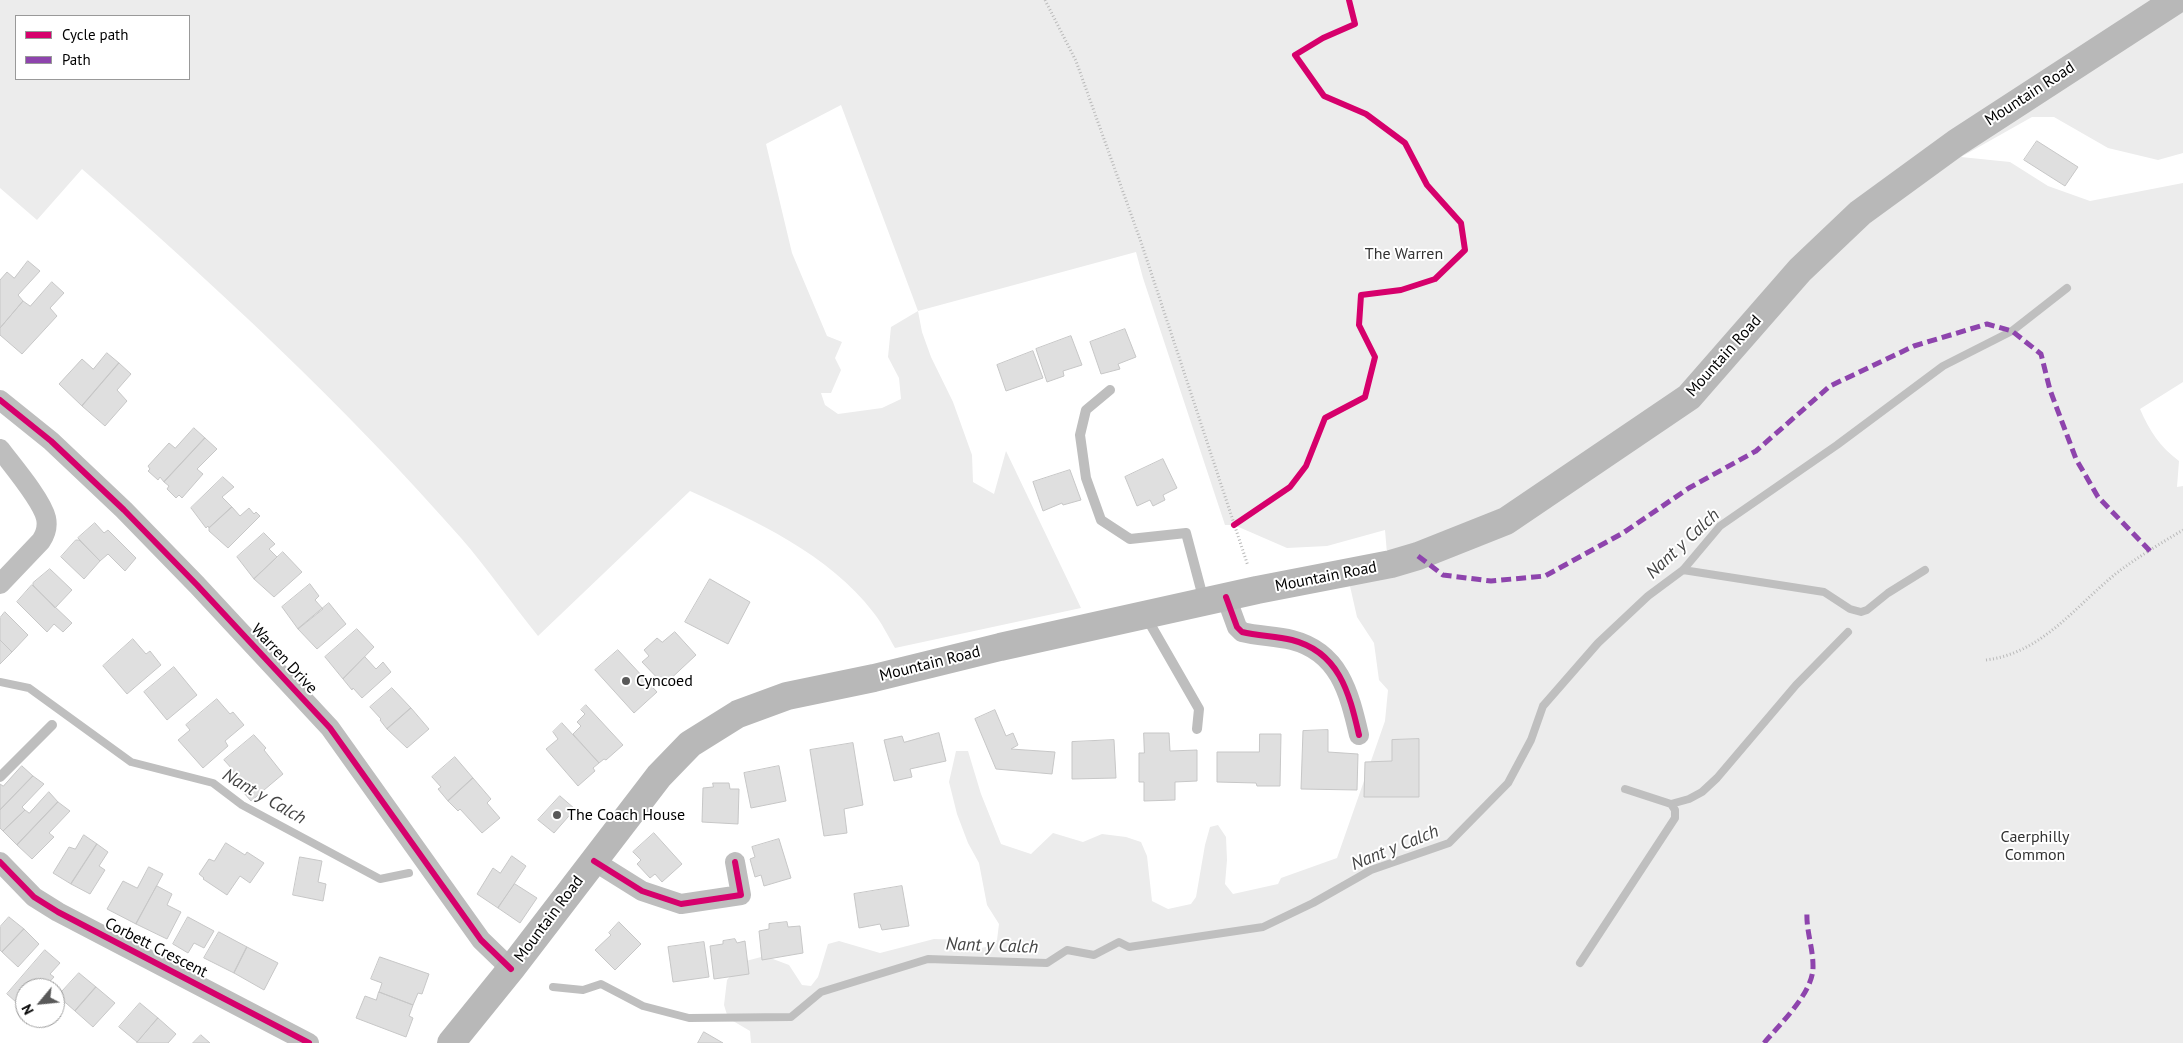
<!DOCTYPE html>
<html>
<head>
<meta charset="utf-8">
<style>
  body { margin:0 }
  #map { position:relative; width:2183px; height:1043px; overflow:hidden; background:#fff; font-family:"PT Sans",sans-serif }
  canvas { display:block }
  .legend { position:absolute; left:15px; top:15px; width:175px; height:65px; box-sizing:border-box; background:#fff; border:1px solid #999; margin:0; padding:6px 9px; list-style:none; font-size:15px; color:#000 }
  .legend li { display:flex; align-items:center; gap:10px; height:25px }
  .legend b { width:25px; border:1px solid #999 }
  .north { position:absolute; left:15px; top:978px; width:50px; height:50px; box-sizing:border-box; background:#fff; border:1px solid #999; border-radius:50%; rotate:242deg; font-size:14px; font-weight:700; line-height:20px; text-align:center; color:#000 }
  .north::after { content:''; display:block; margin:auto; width:18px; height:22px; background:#595959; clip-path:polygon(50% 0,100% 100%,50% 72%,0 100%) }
</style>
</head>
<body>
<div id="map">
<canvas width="2183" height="1043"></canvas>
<ul class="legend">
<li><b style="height:6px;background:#d6006c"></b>Cycle path</li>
<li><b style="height:6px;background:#8e44ad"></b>Path</li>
</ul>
<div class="north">N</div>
</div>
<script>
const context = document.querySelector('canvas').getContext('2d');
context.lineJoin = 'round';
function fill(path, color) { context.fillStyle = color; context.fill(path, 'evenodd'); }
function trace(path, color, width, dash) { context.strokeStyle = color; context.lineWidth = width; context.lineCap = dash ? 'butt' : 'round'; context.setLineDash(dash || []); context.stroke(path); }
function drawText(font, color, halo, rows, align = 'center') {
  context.font = font + ' "PT Sans",sans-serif'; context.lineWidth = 4; context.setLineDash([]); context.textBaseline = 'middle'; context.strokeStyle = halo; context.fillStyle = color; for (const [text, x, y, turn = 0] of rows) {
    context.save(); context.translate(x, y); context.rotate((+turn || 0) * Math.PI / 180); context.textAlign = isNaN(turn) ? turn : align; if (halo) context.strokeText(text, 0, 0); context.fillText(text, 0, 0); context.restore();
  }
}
fill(new Path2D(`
  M 0,0 L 2183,0 L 2183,153 L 2158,160 L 2108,148 L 2054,117 L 2032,117 L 1961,157 L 2010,162 L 2048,186 L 2090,201 L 2183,183 L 2183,382 L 2140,409 C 2149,430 2160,447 2179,461 L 2177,487 L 2183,486 L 2183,1043 L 751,1043 L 750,1031 L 728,1018 L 724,1005 L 727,980 L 742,962 L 765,956 L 789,965 L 802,985 L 811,986 L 818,977 L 828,944 L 839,941 L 880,953 L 934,939 L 962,940 L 976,949 L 991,946 L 997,940 L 999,924 L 987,905 L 979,863 L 968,843 L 957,814 L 949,782 L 956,751 L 968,751 L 981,794 L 1001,844 L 1031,854 L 1053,833 L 1083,842 L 1102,834 L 1126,837 L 1141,842 L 1147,856 L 1152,901 L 1168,909 L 1191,904 L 1196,897 L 1205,845 L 1210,827 L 1218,825 L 1226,837 L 1227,860 L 1225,884 L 1233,894 L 1278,884 L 1281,878 L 1337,858 L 1385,721 L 1388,690 L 1379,680 L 1374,643 L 1357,617 L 1347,573 L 1388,565 L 1385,530 L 1327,546 L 1287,548 L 1234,525 L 1225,525 L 1143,278 L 1136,252 L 918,311 L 922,332 L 931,357 L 953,402 L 972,455 L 973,482 L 994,494 L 1006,451 L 1081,608 L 895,648 C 888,636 882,623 873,612 C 830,555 754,520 690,491 L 538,636 C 512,604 488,569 461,538 C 345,406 215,285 82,169 L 37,220 L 0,188 ZM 16,16 L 189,16 L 189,79 L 16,79 ZM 841,105 L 918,311 L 891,327 L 888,357 L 899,378 L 901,399 L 882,408 L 838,414 L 825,405 L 821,393 L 831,393 L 841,370 L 835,358 L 842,342 L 827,336 L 792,253 L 766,144 Z`), '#ececec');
trace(new Path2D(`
  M 1683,570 L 1824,592 L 1850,609 L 1861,612 L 1867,610 L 1888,593 L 1925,570
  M 0,682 L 29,688 L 131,762 L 213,783 L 242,805 L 380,879 L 409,873
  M 1671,804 L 1689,799 L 1702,792 L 1717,778 L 1796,685 L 1848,632
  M 1580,963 L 1675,818 L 1675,810 L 1671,804 L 1625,789
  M 553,987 L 583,990 L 601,984 L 643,1006 L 689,1018 L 791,1017 L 821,992 L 928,959 L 1047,963 L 1067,950 L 1094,955 L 1119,942 L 1129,947 L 1263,927 L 1313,903 L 1371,870 L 1449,843 L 1508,783 L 1531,740 L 1543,706 L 1598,643 L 1648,596 L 1683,570 L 1720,526 L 1837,445 L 1943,366 L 2012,331 L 2067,288`), '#bfbfbf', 8);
const building = new Path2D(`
  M 2037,141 L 2078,167 L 2065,186 L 2024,160 Z
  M 28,261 L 40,271 L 18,295 L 23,301 L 0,328 L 0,280 L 7,272 L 14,278 Z
  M 52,282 L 64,293 L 50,308 L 57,316 L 22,354 L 0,335 L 0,328 L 23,301 L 30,306 Z
  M 1125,329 L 1136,357 L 1118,364 L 1120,369 L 1101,374 L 1090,342 Z
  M 1071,336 L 1082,365 L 1063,371 L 1064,376 L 1047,382 L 1036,349 Z
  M 1033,351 L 1043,378 L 1006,391 L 997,365 Z
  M 107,353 L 119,363 L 82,406 L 59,384 L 82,359 L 93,369 Z
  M 119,363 L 131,374 L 117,390 L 127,401 L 105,426 L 82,406 Z
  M 194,428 L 205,438 L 164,482 L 160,477 L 158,480 L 148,471 L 150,469 L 148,466 L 169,443 L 175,448 Z
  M 205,438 L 217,449 L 197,469 L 203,474 L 182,498 L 179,495 L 176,498 L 167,489 L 169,486 L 164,482 Z
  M 1163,459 L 1177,488 L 1163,495 L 1165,500 L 1153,506 L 1150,500 L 1137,506 L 1125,477 Z
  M 1070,470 L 1081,500 L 1063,505 L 1062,503 L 1043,511 L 1033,482 Z
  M 223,477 L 234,487 L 222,497 L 232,507 L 209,528 L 208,526 L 206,528 L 191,508 Z
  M 232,507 L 240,516 L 249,508 L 254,514 L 256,512 L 260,516 L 228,548 L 209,531 L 209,528 Z
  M 95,523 L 104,533 L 108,530 L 136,558 L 125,571 L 108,554 L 100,561 L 78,538 Z
  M 264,533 L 275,544 L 269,549 L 277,557 L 254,579 L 237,557 Z
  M 76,540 L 79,540 L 100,561 L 84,579 L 61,557 Z
  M 283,552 L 302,572 L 274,597 L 254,579 Z
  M 50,569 L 72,590 L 55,608 L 33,585 L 33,583 Z
  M 710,579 L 750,602 L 728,644 L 685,622 Z
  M 310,584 L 319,596 L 315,600 L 323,609 L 298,629 L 282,607 Z
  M 32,585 L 72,623 L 63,632 L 54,624 L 47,632 L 17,602 Z
  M 329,603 L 346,624 L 317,649 L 298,629 Z
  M 5,612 L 28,635 L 12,652 L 0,640 L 0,618 Z
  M 357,629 L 374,647 L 343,679 L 325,657 Z
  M 675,632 L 696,655 L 664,685 L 642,662 L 649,656 L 644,650 L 657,638 L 662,642 Z
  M 133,639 L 146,654 L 150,651 L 161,665 L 127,694 L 103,666 Z
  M 0,640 L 12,652 L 0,664 Z
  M 618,650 L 657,692 L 634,713 L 595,670 Z
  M 365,657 L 376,669 L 383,662 L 391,672 L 362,698 L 353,688 L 352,690 L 343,679 Z
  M 174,667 L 197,695 L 167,720 L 144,692 Z
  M 392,688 L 411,708 L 387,729 L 380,720 L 381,719 L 370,707 Z
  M 217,699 L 230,714 L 233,712 L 244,725 L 225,741 L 228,746 L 203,768 L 178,740 L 190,730 L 186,725 Z
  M 586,705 L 623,745 L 606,760 L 604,759 L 599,763 L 573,734 L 581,726 L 577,722 L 585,714 L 581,710 Z
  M 411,708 L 429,729 L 407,748 L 387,729 Z
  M 995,710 L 1006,736 L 1013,733 L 1018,745 L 1011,749 L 1055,752 L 1052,774 L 996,769 L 975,719 Z
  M 562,723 L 599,763 L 593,768 L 595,771 L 578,786 L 546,749 L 558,739 L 553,732 Z
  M 1328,730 L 1328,752 L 1358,754 L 1357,790 L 1301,789 L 1303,731 Z
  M 939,733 L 946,761 L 910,769 L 912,777 L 894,781 L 884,740 L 902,736 L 904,742 Z
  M 1144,733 L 1169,733 L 1170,751 L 1197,750 L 1197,781 L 1175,782 L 1175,800 L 1144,801 L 1144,782 L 1139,782 L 1139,753 L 1144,753 Z
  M 1260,734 L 1281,734 L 1280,786 L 1257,786 L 1256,783 L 1217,782 L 1217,752 L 1259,752 Z
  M 254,735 L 266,748 L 264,750 L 283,774 L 251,801 L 228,775 L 233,770 L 224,760 Z
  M 1419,739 L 1419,797 L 1364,797 L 1365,762 L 1392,761 L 1392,740 Z
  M 1114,740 L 1116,778 L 1072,779 L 1072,742 Z
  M 853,743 L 863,805 L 844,809 L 847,833 L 824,836 L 810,750 Z
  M 455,757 L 473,778 L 448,801 L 438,789 L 441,787 L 432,777 Z
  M 22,766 L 33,776 L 0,810 L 0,784 L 3,786 Z
  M 779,766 L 786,801 L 751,808 L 744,773 Z
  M 33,776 L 44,784 L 22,807 L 25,810 L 3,831 L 0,828 L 0,810 Z
  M 473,778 L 491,799 L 487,803 L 500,818 L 482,833 L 460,809 L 458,811 L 448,801 Z
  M 713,783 L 729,783 L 730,789 L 739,789 L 738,824 L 702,822 L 703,788 L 713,787 Z
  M 49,792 L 58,802 L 17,845 L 3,831 L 25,810 L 29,813 Z
  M 560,796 L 575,809 L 554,833 L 538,820 Z
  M 58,802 L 70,811 L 49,833 L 54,837 L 32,859 L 17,845 Z
  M 654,833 L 682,864 L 662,882 L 655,874 L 650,878 L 637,864 L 641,860 L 633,852 Z
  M 84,835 L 97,844 L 71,884 L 53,873 L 69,847 L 75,849 Z
  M 779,839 L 791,878 L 764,886 L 761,875 L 755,877 L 750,859 L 755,857 L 752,847 Z
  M 226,843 L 245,855 L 247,852 L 264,863 L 250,883 L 240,876 L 227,895 L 203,879 L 204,878 L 199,874 L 209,859 L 214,861 Z
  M 97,844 L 108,852 L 99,866 L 105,870 L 90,894 L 71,884 Z
  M 512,856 L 526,866 L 498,908 L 477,894 L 493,868 L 500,873 Z
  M 300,857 L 322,861 L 318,882 L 326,884 L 323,901 L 293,895 Z
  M 149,867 L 163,874 L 136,924 L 107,909 L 123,881 L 137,888 Z
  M 515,884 L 537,898 L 520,923 L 498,908 Z
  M 157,886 L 172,894 L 167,905 L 181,912 L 167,939 L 136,924 Z
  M 902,886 L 909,926 L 882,930 L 880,924 L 859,928 L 854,894 Z
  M 9,917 L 24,929 L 2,952 L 0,950 L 0,927 Z
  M 188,917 L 214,931 L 204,948 L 194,943 L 188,953 L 173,944 Z
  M 619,922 L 641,944 L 615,970 L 595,950 L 611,935 L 609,933 Z
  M 787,922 L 788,927 L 800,926 L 803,953 L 762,960 L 759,931 L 769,929 L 769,924 Z
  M 24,929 L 39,944 L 18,967 L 2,952 Z
  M 219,932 L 247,947 L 234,973 L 204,958 Z
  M 735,939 L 737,943 L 745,941 L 749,974 L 714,979 L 710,946 L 723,944 L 723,941 Z
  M 704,942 L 709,977 L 673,982 L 668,947 Z
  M 247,947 L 278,963 L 264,990 L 234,973 Z
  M 45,950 L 60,963 L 50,974 L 54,977 L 44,988 L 25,988 L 25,1010 L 7,994 Z
  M 380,957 L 429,974 L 422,994 L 418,993 L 413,1005 L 379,992 L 382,983 L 371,979 Z
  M 79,973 L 96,987 L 75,1011 L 58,996 Z
  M 96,987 L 115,1003 L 93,1027 L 75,1011 Z
  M 379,992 L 413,1005 L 409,1016 L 413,1018 L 406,1037 L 356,1018 L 365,996 L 376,1000 Z
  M 140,1003 L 158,1018 L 137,1042 L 119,1027 Z
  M 158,1018 L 176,1034 L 168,1043 L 137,1043 Z
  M 704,1032 L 723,1043 L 698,1043 Z
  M 201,1035 L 210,1043 L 193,1043 Z`);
fill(building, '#dfdfdf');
trace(building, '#c7c7c7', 1);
trace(new Path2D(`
  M 1045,0 L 1076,61 L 1141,242 L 1248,566
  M 1986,660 C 2043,653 2076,605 2118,572 C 2138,557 2161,543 2183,530`), '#b9b9b9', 3, [1, 2.5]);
trace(new Path2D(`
  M 1110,390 L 1086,410 L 1080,435 L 1086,478 L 1101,520 L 1130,539 L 1186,533 L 1204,601
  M 1145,615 L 1199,709 L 1197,729
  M 0,777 L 52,725`), '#bebebe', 10);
trace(new Path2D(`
  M 0,400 L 51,441 L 124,510 L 197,585 L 330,728 L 481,940 L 511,969
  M 0,449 C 12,465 42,500 46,518 C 48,527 45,535 41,541 L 0,584
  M 1226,597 L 1237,627 L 1242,632 C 1258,636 1275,636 1292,640 C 1339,652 1349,692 1359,735
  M 594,861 L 642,891 L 681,904 L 741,895 L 735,862
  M 0,862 L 34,897 L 58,912 L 309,1043`), '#bebebe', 20);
trace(new Path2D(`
  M 451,1043 L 511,969 L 659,776 L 690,744 L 738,714 L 787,696 L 874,678 L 1000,647 L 1257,590 L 1391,564 L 1418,556 L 1506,521 L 1689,397 L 1800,270 L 1860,213 L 1956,143 L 2176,0`), '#b8b8b8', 28);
trace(new Path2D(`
  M 1418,556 L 1443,575 L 1491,581 L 1545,576 L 1623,533 L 1689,488 L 1756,451 L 1830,386 L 1914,346 L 1987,324 L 2012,331 L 2041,354 L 2050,390 L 2076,459 L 2098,497 L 2150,551
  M 1764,1043 C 1780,1024 1814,992 1813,966 C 1813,947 1806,931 1807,912`), '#8e44ad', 5, [10, 5]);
trace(new Path2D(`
  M 0,400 L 51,441 L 124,510 L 197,585 L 330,728 L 481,940 L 511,969
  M 1234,525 L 1290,487 L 1306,466 L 1325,418 L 1365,397 L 1375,357 L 1359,325 L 1361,295 L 1401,290 L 1435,279 L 1465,250 L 1461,223 L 1427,185 L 1405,143 L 1366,114 L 1324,96 L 1295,55 L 1323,38 L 1355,24 L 1349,0
  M 1226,597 L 1237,627 L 1242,632 C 1258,636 1275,636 1292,640 C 1339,652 1349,692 1359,735
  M 594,861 L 642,891 L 681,904 L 741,895 L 735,862
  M 0,862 L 34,897 L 58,912 L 309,1043`), '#d6006c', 6);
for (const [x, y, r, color] of [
  [626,681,5,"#595959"],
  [557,815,5,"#595959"]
]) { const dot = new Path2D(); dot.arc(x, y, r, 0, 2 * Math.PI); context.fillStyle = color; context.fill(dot); trace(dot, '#fff', 2); }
drawText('16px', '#000', '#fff', [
  ["Mountain Road",2030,94,-33],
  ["Mountain Road",1724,356,-48],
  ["Mountain Road",1326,577,-11],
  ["Warren Drive",284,659,47],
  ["Mountain Road",930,664,-14],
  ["Mountain Road",549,919,-53],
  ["Corbett Crescent",156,948,27]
]);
drawText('16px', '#333', '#fff', [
  ["The Warren",1404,254],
  ["Caerphilly",2035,837],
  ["Common",2035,855]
]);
drawText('16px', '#000', '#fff', [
  ["Cyncoed",636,681],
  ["The Coach House",567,815]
], 'left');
drawText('italic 18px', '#444', '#fff', [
  ["Nant y Calch",1683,544,-43],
  ["Nant y Calch",264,797,30],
  ["Nant y Calch",1395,848,-22],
  ["Nant y Calch",992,946,2]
]);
</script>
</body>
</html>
